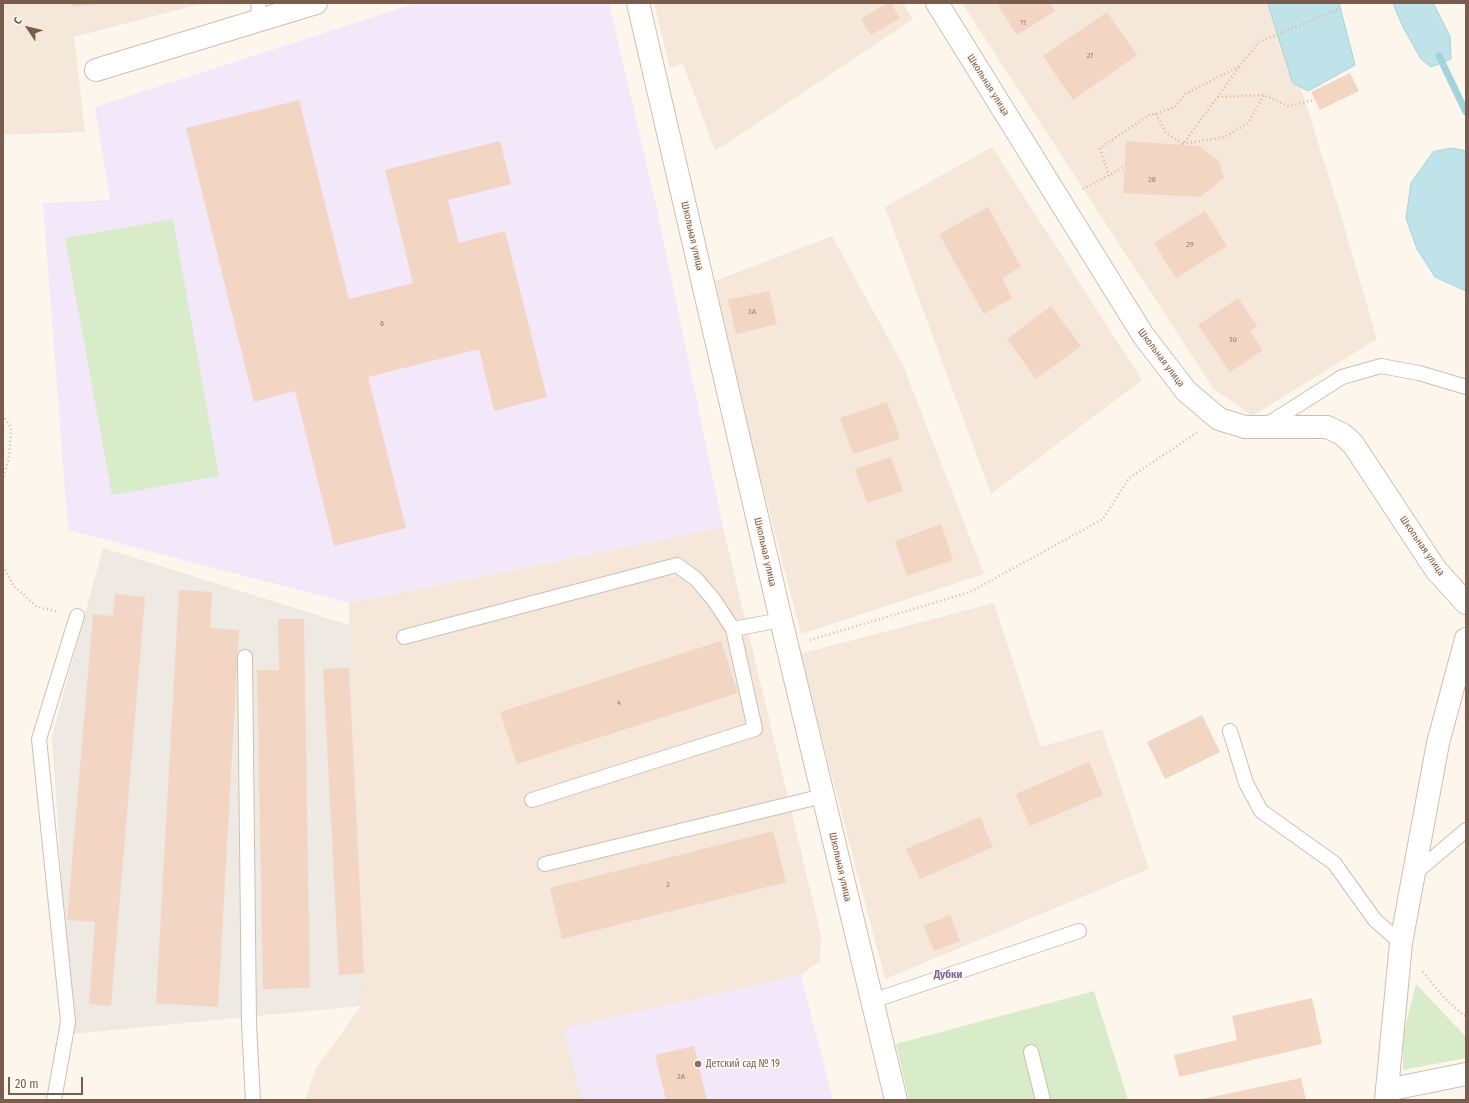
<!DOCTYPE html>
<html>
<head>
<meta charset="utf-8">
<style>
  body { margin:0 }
  #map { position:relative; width:1469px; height:1103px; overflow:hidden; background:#fdf6ec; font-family:"Fira Sans Condensed",sans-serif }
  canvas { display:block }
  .frame { position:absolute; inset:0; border:4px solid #7a5c4d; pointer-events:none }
  .north { position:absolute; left:8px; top:8px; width:40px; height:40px; -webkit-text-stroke:3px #fffaf3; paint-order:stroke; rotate:305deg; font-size:11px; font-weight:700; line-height:16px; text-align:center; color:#7a5c4d }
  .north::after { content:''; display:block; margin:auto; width:14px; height:18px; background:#7a5c4d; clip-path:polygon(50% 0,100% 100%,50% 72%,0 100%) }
  .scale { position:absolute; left:8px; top:1077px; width:75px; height:18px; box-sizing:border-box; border:2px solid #7a5c4d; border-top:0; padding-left:5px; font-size:12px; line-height:14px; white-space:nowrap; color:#7a5c4d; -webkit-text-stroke:3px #fffaf3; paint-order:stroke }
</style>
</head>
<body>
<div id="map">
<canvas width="1469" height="1103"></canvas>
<div class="frame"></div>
<div class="north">С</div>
<div class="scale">20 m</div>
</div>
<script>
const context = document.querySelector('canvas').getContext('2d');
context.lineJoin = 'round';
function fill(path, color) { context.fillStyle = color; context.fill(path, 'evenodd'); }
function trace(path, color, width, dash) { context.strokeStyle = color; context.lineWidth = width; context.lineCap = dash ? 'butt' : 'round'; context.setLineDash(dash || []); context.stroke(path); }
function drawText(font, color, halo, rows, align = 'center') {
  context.font = font + ' "Fira Sans Condensed",sans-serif'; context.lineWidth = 3.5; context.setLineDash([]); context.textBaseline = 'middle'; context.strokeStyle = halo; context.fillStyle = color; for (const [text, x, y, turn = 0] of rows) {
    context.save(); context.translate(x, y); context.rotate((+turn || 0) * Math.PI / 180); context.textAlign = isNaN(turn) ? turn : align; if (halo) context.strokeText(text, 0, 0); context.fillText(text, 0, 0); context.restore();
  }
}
fill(new Path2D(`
  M 3,3 L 204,3 L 74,37 L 85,132 L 3,135 Z
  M 654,3 L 903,3 L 913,19 L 715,151 L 683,64 L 670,68 Z
  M 962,3 L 1274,3 L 1340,212 L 1377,339 L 1252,416 L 1213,388 Z
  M 992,147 L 1142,380 L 991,494 L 885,207 Z
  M 832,236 L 903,365 L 984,574 L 801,634 L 747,425 L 715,281 Z
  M 723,527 L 821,935 L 820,961 L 801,975 L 564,1029 L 582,1100 L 305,1100 L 315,1070 L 361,1006 L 364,973 L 349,668 L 349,603 Z
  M 994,603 L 1041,747 L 1102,729 L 1149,869 L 885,979 L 800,654 Z`), '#f5e8da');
fill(new Path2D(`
  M 103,548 L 349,625 L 364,973 L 361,1006 L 72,1034 L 52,736 Z`), '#efe9e4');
fill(new Path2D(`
  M 417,3 L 609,3 L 656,205 L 723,527 L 349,603 L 68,530 L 43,203 L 110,200 L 95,107 Z
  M 801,975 L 833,1100 L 582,1100 L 564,1028 Z`), '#f3e8fa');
fill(new Path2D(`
  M 173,219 L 219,476 L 112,495 L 65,238 Z
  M 1416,984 L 1466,1037 L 1466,1058 L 1403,1070 L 1403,1035 Z
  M 1094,991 L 1128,1100 L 909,1100 L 896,1044 Z`), '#d8ecc9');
const water = new Path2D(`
  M 1268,3 L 1339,3 L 1355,65 L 1308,91 L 1293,83 Z
  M 1393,3 L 1433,3 L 1450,36 L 1451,59 L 1431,67 L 1421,59 L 1403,27 Z
  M 1452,148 L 1466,151 L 1466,291 L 1435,277 L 1417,249 L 1406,218 L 1411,183 L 1433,152 Z`);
fill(water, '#bfe3e8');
trace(water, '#a5d3da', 1);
trace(new Path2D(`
  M 1439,56 L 1466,112`), '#a5d3da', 7);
fill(new Path2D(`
  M 71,3 L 98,3 L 98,4 L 72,7 Z
  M 887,3 L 891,3 L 900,18 L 871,35 L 861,19 Z
  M 997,3 L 1050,3 L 1055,11 L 1017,35 Z
  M 1107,12 L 1137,55 L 1073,100 L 1043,56 Z
  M 1350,73 L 1359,91 L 1320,110 L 1311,92 Z
  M 299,100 L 349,299 L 413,283 L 385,170 L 500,141 L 511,184 L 448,200 L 459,243 L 505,231 L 547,397 L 494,411 L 479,349 L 368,377 L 406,528 L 334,546 L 295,391 L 254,402 L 186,128 Z
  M 1126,141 L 1199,146 L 1219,161 L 1224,178 L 1200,197 L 1123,193 Z
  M 988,207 L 1021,267 L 1002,278 L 1012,298 L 984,314 L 939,234 Z
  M 1205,211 L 1227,246 L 1176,278 L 1154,243 Z
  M 769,291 L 777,324 L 736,334 L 728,300 Z
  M 1238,298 L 1257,326 L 1250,331 L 1263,350 L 1230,372 L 1198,325 Z
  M 1051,306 L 1081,346 L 1036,379 L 1007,339 Z
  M 887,402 L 900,439 L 853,454 L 840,418 Z
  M 891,457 L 903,491 L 867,503 L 855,469 Z
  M 941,524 L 953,560 L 907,576 L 895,541 Z
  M 179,590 L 212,592 L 210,628 L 239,630 L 218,1007 L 156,1003 Z
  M 115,594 L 145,597 L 111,1006 L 89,1004 L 95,922 L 67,920 L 93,614 L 113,616 Z
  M 278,619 L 304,619 L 310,988 L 263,989 L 257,670 L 279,670 Z
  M 721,641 L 738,693 L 517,764 L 500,712 Z
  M 349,668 L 364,973 L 339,975 L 323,669 Z
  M 1202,715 L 1220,752 L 1165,779 L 1147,742 Z
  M 1089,762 L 1103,795 L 1030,826 L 1016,794 Z
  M 980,817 L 993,847 L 920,879 L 906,849 Z
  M 773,831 L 786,882 L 562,939 L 550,888 Z
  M 950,915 L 960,941 L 934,951 L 924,926 Z
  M 1312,998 L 1322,1044 L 1179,1077 L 1174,1055 L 1237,1040 L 1232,1016 Z
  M 694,1046 L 707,1100 L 666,1100 L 655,1055 Z
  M 1301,1078 L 1306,1100 L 1204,1100 L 1203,1099 Z`), '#f3d5c3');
const service = new Path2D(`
  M 258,3 L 260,20
  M 1265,426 L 1342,377 L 1381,366 L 1419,373 L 1466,387
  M 404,637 L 677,565 L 696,579 L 714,600 L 733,629
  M 245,657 L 249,1024 L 253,1100
  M 1230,731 L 1246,783 L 1261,811 L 1334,863 L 1375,920 L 1401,943
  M 532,800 L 755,729 L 733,629 L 781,620
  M 545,864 L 823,796
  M 1414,874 L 1466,830
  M 872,1001 L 1079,931
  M 1031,1052 L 1043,1100
  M 54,1100 L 68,1022 L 39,739 L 77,616`);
const minor = new Path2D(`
  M 638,3 L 781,620 L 896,1100
  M 937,3 L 1143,335 L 1186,391 L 1219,419 L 1245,427 L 1327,427 L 1342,434 L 1353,444 L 1436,570 L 1466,603
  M 96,70 L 316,3
  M 1387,1090 L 1466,1074`);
const tertiary = new Path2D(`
  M 1386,1100 L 1401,943 L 1438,743 L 1466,639`);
trace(service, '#d1beb0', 16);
trace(minor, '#d1beb0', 24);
trace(tertiary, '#d1beb0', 24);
trace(new Path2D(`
  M 1218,97 L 1264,95 L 1288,106 L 1315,100
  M 1156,114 L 1166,133 L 1183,144 L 1240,66
  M 1183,144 L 1225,137 L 1248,123 L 1264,95
  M 1109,176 L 1100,148 L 1149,115 L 1156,114 L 1176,106 L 1185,94 L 1240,66 L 1259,42 L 1342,8
  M 1083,189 L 1124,167
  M 3,415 L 11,428 L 9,459 L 3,478
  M 3,566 L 13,585 L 36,606 L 58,612
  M 810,640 L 970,592 L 1103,519 L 1129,478 L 1198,432
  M 1423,972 L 1445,999 L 1466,1017`), '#d9b8a5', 2.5, [1, 3]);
trace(service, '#fff', 14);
trace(minor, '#fff', 22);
trace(tertiary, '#fff', 22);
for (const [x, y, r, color] of [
  [698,1064,4,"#8d6e63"]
]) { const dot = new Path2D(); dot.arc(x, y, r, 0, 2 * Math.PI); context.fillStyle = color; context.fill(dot); trace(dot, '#fffaf3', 1.5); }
drawText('8px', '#987a6a', null, [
  ["11",1023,23],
  ["27",1090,56],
  ["28",1152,180],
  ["29",1190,245],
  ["3А",752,312],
  ["6",382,324],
  ["30",1233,340],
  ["4",619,703],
  ["2",668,885],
  ["2А",681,1077]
]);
drawText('10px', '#7a5c4d', '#fffaf3', [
  ["Школьная улица",988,85,58],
  ["Школьная улица",692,236,77],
  ["Школьная улица",1161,358,53],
  ["Школьная улица",1422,546,55],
  ["Школьная улица",765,552,77],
  ["Школьная улица",840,867,77]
]);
drawText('10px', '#785e54', '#fffaf3', [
  ["Детский сад № 19",706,1064]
], 'left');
drawText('bold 11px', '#846695', '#fffaf3', [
  ["Дубки",948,975]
]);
</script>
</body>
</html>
